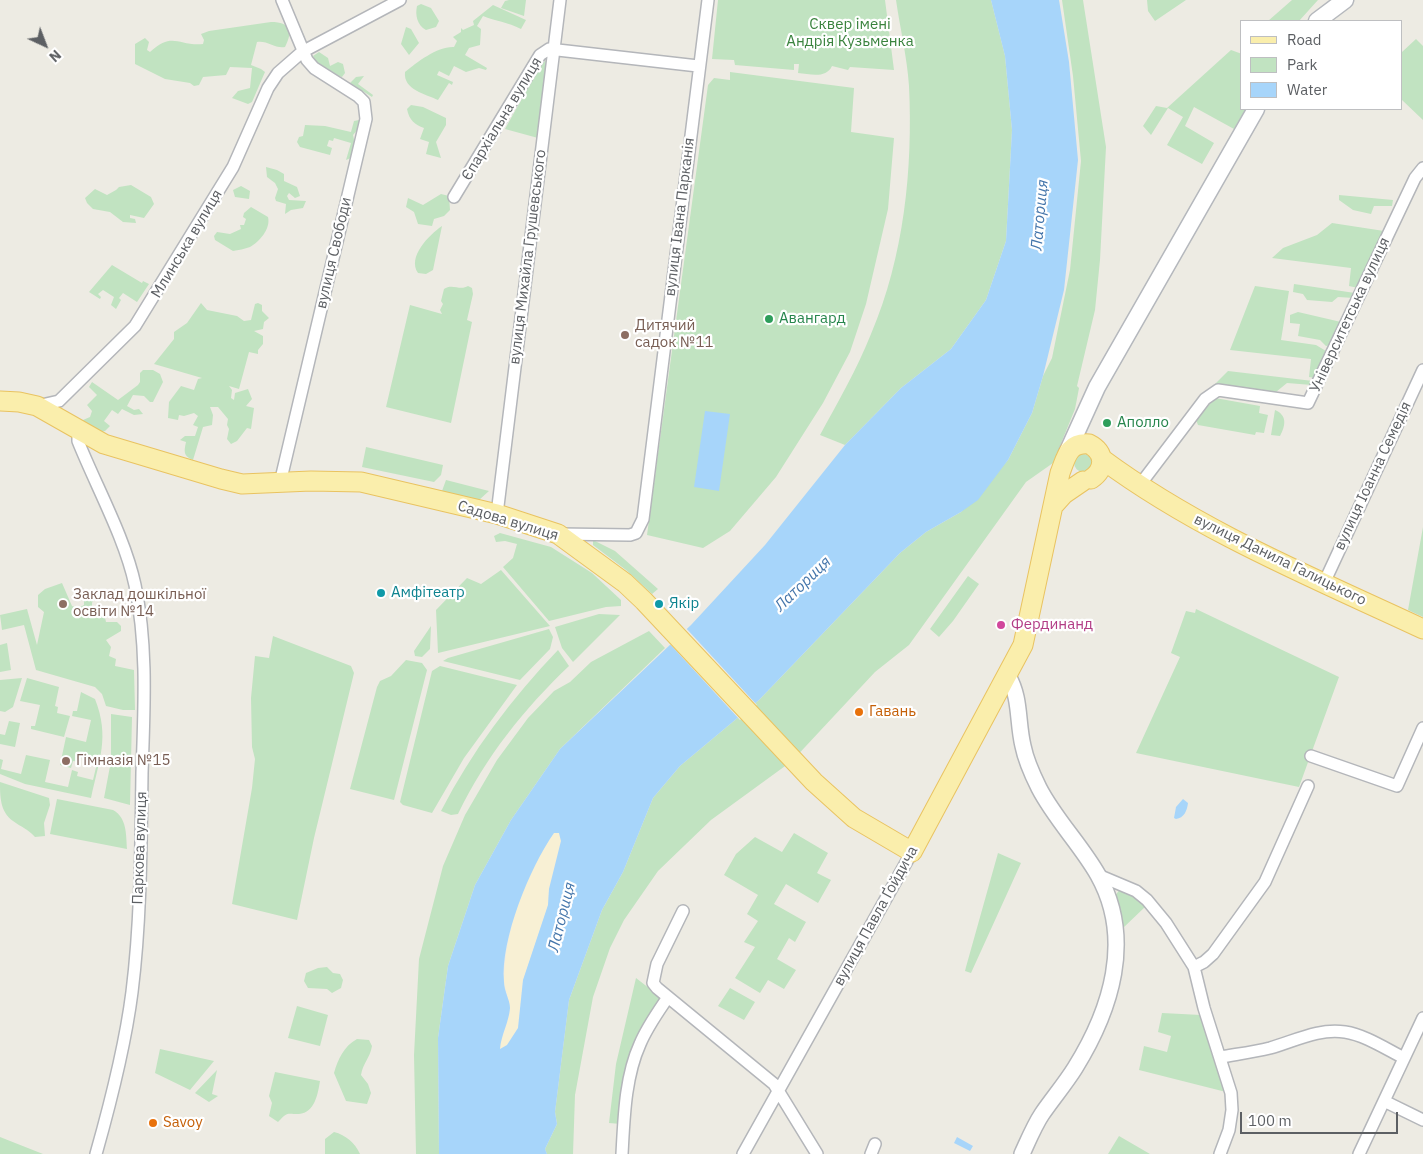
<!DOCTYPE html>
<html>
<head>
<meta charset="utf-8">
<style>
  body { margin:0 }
  #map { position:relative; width:1423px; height:1154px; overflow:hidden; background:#edebe3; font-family:"IBM Plex Sans",sans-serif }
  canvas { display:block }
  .legend { position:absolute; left:1240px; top:20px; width:162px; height:90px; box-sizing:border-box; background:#fff; border:1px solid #bebfc1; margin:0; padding:6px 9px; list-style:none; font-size:15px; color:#5c5f63 }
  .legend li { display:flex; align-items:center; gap:10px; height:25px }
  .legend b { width:25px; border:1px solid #bebfc1 }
  .north { position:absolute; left:20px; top:20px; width:50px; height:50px; -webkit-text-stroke:4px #fff; paint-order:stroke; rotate:137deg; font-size:14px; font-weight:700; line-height:20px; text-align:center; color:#5c5f63 }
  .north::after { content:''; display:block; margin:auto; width:18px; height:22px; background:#5c5f63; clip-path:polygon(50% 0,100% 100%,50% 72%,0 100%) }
  .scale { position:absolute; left:1240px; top:1112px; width:158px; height:22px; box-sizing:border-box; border:2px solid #5c5f63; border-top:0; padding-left:6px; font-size:15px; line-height:18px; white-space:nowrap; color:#5c5f63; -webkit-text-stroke:4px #fff; paint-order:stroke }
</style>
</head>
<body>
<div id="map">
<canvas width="1423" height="1154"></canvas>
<ul class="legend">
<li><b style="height:6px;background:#faeeac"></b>Road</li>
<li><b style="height:14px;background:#c1e3c1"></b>Park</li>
<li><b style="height:14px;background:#a7d5fa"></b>Water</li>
</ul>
<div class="north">N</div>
<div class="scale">100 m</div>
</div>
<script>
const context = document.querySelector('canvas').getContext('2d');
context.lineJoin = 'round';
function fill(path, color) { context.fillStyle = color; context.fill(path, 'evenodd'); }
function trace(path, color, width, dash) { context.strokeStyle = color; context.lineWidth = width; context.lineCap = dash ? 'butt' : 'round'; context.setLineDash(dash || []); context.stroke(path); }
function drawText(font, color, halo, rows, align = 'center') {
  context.font = font + ' "IBM Plex Sans",sans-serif'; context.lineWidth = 4.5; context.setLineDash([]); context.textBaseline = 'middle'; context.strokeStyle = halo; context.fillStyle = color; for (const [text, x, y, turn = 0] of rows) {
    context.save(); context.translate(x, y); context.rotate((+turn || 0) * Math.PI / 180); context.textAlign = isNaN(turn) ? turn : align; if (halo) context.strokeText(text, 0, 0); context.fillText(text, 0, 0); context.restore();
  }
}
fill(new Path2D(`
  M 509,0 L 526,0 L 524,16 L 501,8 L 505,1 Z
  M 718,0 L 885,0 L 894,70 L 850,67 L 848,70 L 832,66 C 826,79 810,74 798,73 L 799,64 L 794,64 L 794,70 L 735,65 L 734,60 L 712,59 Z
  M 896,0 L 991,0 L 1005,56 L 1012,130 L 1006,241 L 986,300 L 951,349 L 901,388 L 845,445 L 820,435 C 838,402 857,369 871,334 C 904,257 913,169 909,86 C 907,57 900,28 896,0 Z
  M 1062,0 L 1083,0 L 1106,147 L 1100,260 L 1095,310 L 1077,386 L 1079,388 L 1075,409 L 1053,463 L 1026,482 L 909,645 L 875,672 L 792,761 L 711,820 L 658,871 L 624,920 L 610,948 L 593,997 L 575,1095 L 573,1154 L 547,1154 L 545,1149 L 557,1124 L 555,1112 L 569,1000 L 602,910 L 623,872 L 653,798 L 680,766 L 759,700 L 900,553 L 926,532 L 961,512 L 1008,460 L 1032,413 L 1043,376 L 1052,358 L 1070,270 L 1081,161 L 1073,76 Z
  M 1147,0 L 1186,0 L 1155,21 L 1148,11 Z
  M 1292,0 L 1318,0 L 1299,21 L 1268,21 Z
  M 421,4 L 431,8 L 439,21 L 436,27 L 426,30 C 417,25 415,15 417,6 Z
  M 493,5 L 526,20 L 521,29 C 508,22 495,21 483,16 L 477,26 L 481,29 L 480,45 L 469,48 L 465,55 L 487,68 L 486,70 L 479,68 L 466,72 L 454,66 L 449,76 L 439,71 L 437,75 L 453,82 L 452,85 L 449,83 L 438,100 C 426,94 403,90 405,72 C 417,62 438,46 454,47 L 457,41 L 453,37 L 461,32 L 461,28 L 463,30 L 474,25 L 473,21 Z
  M 271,22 C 291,22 293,32 285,47 C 275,49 267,40 257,42 L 251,65 L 261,69 L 265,72 L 252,102 L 248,104 L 232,98 L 238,91 L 250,88 L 252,68 L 230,67 L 226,75 L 203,77 L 199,85 L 194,86 L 190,83 L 165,79 L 135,64 L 135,44 L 145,38 L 149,42 L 147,50 L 150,52 C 173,31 177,46 203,44 L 204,40 L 201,34 L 209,31 Z
  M 406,27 L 411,29 L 419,43 L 409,55 L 401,44 Z
  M 1416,39 L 1423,46 L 1423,120 L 1402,100 L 1402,52 Z
  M 1231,50 L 1242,54 L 1242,109 L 1246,109 L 1234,129 L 1194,107 L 1185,126 L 1214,143 L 1202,164 L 1167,145 L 1183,117 L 1168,108 L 1151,135 L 1143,126 L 1156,106 L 1167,108 Z
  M 319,52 L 328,58 L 330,66 L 338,62 L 343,64 L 345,73 L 342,77 L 339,76 L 315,61 L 313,56 Z
  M 546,60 L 538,138 L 505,129 L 540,66 Z
  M 730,72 L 854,88 L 851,132 L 894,138 L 888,209 L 866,304 L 850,352 L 823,403 L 776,477 L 730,531 L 703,548 L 647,535 L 708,85 L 714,78 L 730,80 Z
  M 364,76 L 358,84 L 373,95 L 372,97 L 350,83 L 356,77 Z
  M 411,105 L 423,107 L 446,118 L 446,125 L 436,142 L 441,158 L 426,154 L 429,142 L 420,139 L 424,128 C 415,125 409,120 407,109 Z
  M 359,120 L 359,128 L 353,135 L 355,144 L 353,157 L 346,160 L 351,143 L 334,138 L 333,141 L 329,140 L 327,146 L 332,148 L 330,155 L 300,147 L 297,142 L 299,137 L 303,136 L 305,125 L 325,126 L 351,132 L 354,121 Z
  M 266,167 L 277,170 L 284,174 L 284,181 L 297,187 L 300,196 L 295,198 L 289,193 L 287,196 L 289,200 L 306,201 L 303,208 L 291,210 L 285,214 L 286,204 L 276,201 L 275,198 L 278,189 L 275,183 L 267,177 Z
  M 131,185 L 151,197 L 154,204 L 144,218 L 130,215 L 130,218 L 135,219 L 136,223 L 123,222 L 110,212 L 93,209 L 87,203 L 85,198 L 95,189 L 107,195 L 116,190 L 119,187 Z
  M 241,186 L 250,191 L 249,199 L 235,197 L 233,190 Z
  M 441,194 L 449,196 L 450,210 L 444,216 L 434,219 L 432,226 L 418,224 L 414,212 L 406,207 L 408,198 L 423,205 Z
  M 1339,195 L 1393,200 L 1392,206 L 1374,206 L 1371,214 L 1353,210 L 1339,200 Z
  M 251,207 L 268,217 C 271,229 259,242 250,247 C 245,249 238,250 233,251 L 215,240 L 214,236 L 217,232 L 230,234 L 241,229 L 240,225 L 244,225 L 246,219 L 243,217 L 244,213 Z
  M 1332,223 L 1384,231 L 1358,288 L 1349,286 L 1351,268 L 1272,258 L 1283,248 L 1317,235 Z
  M 442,226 L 433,270 L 426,274 L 418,273 C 407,257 429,235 442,226 Z
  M 112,265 L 142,283 L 143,281 L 149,284 L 137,302 L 123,293 L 119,298 L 121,300 L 116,309 L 111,305 L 114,297 L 103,290 L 98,294 L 101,297 L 100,299 L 89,292 Z
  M 1294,284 L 1355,293 L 1354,298 L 1338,297 L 1332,302 L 1307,300 L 1303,294 L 1293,292 Z
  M 468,286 L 472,288 L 473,294 L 467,320 L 472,322 L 451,423 L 386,407 L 410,305 L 442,314 L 440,310 L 443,304 L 441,301 L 444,289 C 452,283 460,291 468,286 Z
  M 1255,286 L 1289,291 L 1281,340 L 1316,345 L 1326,351 L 1315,378 L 1309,377 L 1311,359 L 1230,350 Z
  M 201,303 L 207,310 L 237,316 L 244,321 L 251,320 L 255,304 L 258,303 L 262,305 L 262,311 L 269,318 L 264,322 L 263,329 L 254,331 L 263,336 L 263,344 L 258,350 L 258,354 L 249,352 L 239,389 L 229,386 L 232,390 L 231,398 L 234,400 L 235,393 L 248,389 L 252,399 L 246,406 L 254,408 L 251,429 L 247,428 L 237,441 L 231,444 L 227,439 L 229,429 L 227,425 L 228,419 L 218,407 L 210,407 L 213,415 L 212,425 L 203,427 L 193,460 C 183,456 184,451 186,442 L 180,440 L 185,436 L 195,436 L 198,427 L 193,425 L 198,416 L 194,413 L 184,416 L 179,415 L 178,420 L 168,418 L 169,402 L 181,386 L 194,390 L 198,379 L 202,378 L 154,364 L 174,339 L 174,332 L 187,323 Z
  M 1298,312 L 1341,322 L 1330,345 L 1326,346 L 1320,340 L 1298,336 L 1300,324 L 1290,323 L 1290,315 Z
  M 143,370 L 153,370 L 160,374 L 163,382 L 153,402 L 150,402 L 144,396 L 133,395 L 127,406 L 134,410 L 139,409 L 143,414 L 134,415 L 122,409 L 118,414 L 112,410 L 104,421 L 110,426 L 105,431 L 101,432 L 83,423 L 83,420 L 90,417 L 92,411 L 87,405 L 97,395 L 89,387 L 92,382 L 118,400 L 138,385 L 140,382 L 140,373 Z
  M 1228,371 L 1313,381 L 1312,385 L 1287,383 L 1276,392 L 1228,385 L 1212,387 Z
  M 1215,398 L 1260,406 L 1259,413 L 1268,415 L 1264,433 L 1256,432 L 1255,435 L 1198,425 L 1196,420 Z
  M 1275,410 C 1287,415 1286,425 1280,436 L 1271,435 Z
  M 366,447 L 443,465 L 441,475 L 434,482 L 362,467 Z
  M1074 463a9 9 0 1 1 18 0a9 9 0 1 1-18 0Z
  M 446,480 L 489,491 L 479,500 L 442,491 Z
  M 1423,527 L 1423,617 L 1408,610 Z
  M 500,533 L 551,547 L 592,573 L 621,600 L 621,606 L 606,607 L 549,621 L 503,567 L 513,558 L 517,544 L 505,541 L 496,542 L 494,536 Z
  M 593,540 L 615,551 L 658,589 L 652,594 L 626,570 L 593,545 Z
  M 501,570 L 550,626 L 438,653 L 436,610 L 467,578 L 481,584 Z
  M 968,576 L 979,584 L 953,621 L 939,637 L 930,629 Z
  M 62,583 L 72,606 L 78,608 L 84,605 L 84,598 L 89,591 L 93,590 L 96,594 L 92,603 L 92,610 L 103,609 L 106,622 L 117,622 L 121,626 L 121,631 L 106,640 L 111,647 L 109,656 L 116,659 L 115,666 L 134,670 L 135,710 L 123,710 L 106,706 L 102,694 L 95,687 L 36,670 L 24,625 L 2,630 L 0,615 L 27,609 L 37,645 L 44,612 L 38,607 L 38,595 L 45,589 Z
  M 1196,609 L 1339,677 L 1299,787 L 1136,753 L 1180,657 L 1171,653 L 1186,611 L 1195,613 Z
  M 599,614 L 620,615 L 573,662 L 562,648 L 555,627 Z
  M 431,626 L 430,649 L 422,657 L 415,656 L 414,651 Z
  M 549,629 L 553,637 L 550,649 L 520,680 L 443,661 L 448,658 Z
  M 649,631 L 665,648 L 560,749 L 511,820 L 475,885 L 448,966 L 438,1038 L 439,1154 L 416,1154 L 414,1055 L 419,959 L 443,866 L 465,815 L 497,760 L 528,718 L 554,691 L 570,682 L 591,662 Z
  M 273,636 L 351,666 L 354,673 L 314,838 L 297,920 L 232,904 L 252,788 L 255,759 L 252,747 L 251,698 L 255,656 L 269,658 Z
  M 7,643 L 11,670 L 0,672 L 0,645 Z
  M 558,650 L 569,666 C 524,709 486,756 458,814 L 451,815 L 441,811 C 472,751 511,699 558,650 Z
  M 406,660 L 422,663 L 427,670 L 394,800 L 350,789 L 377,687 L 380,681 L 391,676 Z
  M 440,666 L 517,685 L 464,758 L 432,813 L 403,805 L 400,802 L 432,671 Z
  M 22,678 L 13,707 L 5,712 L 0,711 L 0,680 Z
  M 27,678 L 59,687 L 55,706 L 58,707 L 57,713 L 70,716 L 64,737 L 31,729 L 31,726 L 35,726 L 40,705 L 20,701 Z
  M 81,692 L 95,699 C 110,737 99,760 91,798 L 25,784 L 0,774 L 0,759 L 3,760 L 1,769 L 21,774 L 26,755 L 50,760 L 45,782 L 68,787 L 72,770 L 78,772 L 77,776 L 93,780 L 98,759 L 82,755 L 80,762 L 73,761 L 71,768 L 60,765 L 66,737 L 86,742 L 91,720 L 72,716 L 73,711 L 77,711 Z
  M 111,714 L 132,717 L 130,805 L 104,798 L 111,761 Z
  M 9,721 L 20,723 L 15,747 L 0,744 L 0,734 L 5,735 Z
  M 0,782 L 49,798 L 50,805 L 44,823 L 45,836 L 35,837 C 28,829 21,827 13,821 C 0,812 0,796 0,782 Z
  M 57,799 L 113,810 C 127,818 126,834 127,849 L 50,834 Z
  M 794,833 L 828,853 L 817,873 L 831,880 L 818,903 L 786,884 L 774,904 L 806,922 L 795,942 L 789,938 L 777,959 L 796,970 L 784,989 L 768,980 L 760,993 L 735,978 L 755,947 L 744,942 L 758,921 L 747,914 L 758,895 L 724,875 L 736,854 L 755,837 L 782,852 Z
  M 998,853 L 1021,863 L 971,973 L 965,971 L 966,967 Z
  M 1120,889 L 1134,896 L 1145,907 L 1123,928 L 1115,896 Z
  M 327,967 L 333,973 L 340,974 L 343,980 L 341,988 L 332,993 L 327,989 L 308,988 L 304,981 L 306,973 L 318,968 Z
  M 636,978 L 663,999 L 636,1044 L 621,1124 L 609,1123 L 616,1064 Z
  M 730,988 L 755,1002 L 744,1020 L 718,1006 Z
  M 297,1006 L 328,1015 L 320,1046 L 288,1038 Z
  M 1162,1013 L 1201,1015 L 1226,1092 L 1139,1070 L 1144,1046 L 1167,1052 L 1171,1036 L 1158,1032 Z
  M 357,1039 L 369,1040 L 372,1046 C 370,1058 363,1063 361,1075 L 368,1084 L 371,1093 L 367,1104 L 346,1101 L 334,1073 C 338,1059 344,1046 357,1039 Z
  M 160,1049 L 214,1061 L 190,1090 L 155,1073 Z
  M 217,1070 L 212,1094 L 218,1096 L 209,1102 L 195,1093 Z
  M 275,1072 L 320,1081 C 318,1093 315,1113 299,1114 C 287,1114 288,1111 278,1122 L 269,1116 L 272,1103 L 269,1096 Z
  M 334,1132 C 346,1135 355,1143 360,1154 L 325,1154 L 325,1139 Z
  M 1119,1136 L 1150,1154 L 1108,1154 Z
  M 0,1137 L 43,1154 L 0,1154 Z`), '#c1e3c1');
fill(new Path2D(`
  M 554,833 L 559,833 L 561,841 L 549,889 L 548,905 L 523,980 L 518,1028 L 507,1045 L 499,1050 C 502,1036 508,1023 510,1009 C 510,999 504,989 504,979 C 505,930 526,873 554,833 Z`), '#f8f0d4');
fill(new Path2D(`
  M 991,0 L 1059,0 L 1069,62 L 1078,160 L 1064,290 L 1043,376 L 1032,413 L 1008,460 L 978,500 L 961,512 L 926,532 L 900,553 L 759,700 L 680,766 L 653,798 L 623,872 L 602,910 L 569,1000 L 555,1112 L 557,1124 L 545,1149 L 547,1154 L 439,1154 L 438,1038 L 448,966 L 475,885 L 511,820 L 560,749 L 691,625 L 765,545 L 845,445 L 901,388 L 951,349 L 986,300 L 1006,241 L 1012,130 L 1005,56 ZM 554,833 L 559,833 L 561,841 L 549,889 L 548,905 L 523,980 L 518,1028 L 507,1045 L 500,1049 C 501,1035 509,1022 510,1008 C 510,1000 504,991 504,982 C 500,940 530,867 554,833 Z
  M 705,411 L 730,414 L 719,491 L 694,487 Z
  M 1183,799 L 1188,803 C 1187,811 1184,818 1176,819 L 1174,818 L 1176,807 Z
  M 957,1137 L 973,1146 L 970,1151 L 954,1143 Z`), '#a7d5fa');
fill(new Path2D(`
  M 685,627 L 757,705 L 740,720 L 668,642 Z`), '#edebe3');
const minor = new Path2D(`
  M 454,197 L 540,55 L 549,49 L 698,66
  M 37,406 L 59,401 L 135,326 L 233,167 L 268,88 L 278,73 L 302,52 L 400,0
  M 78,430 L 78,441 C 96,486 125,538 135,585 C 148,647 144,710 142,773 C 141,846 141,920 132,992 C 125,1047 111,1101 96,1154
  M 280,483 L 366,119 L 364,102 L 358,96 L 314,68 L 307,60 L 282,0
  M 1139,486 L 1205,399 L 1218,390 L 1308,403 L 1415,178 L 1423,168
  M 497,514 L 560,0
  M 559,534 L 630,535 L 636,533 L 643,519 L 708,0
  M 1324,583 L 1423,370
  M 1311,756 L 1397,786 L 1423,728
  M 1098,875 L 1136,891 L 1147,900 L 1166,923 L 1194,967 L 1204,1008 L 1231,1093 L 1232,1110 L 1229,1130 L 1220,1154
  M 683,911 L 657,964 L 653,983 L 657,988 L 774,1084 L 817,1154
  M 1194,967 L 1204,962 L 1213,954 L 1265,882 L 1308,786
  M 1221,1057 C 1238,1054 1254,1052 1270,1048 C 1295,1041 1318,1028 1345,1032 C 1365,1035 1386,1049 1404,1058
  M 1384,1101 L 1423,1120
  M 622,1154 C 624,1118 625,1077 640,1044 C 647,1027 658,1012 668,997
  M 743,1154 L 912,852
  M 871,1154 L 875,1144
  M 1359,1154 L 1423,1018`);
const tertiary = new Path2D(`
  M 1008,676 C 1021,698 1017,721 1023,746 C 1026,761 1032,774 1039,788 C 1055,819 1081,845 1098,875 C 1134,939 1111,1010 1075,1068 C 1065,1084 1053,1098 1042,1114 C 1034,1126 1028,1141 1022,1154`);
const secondary = new Path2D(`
  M 1317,21 L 1345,0
  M 1067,453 L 1097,387 L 1256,109`);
const primary = new Path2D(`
  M 0,401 L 19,402 L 37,406 L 104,444 L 221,479 L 242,484 L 311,481 L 361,482 L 497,514 L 558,534 L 625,583 L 644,601 L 814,782 L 854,818 L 912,852 L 1023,645 L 1060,473 C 1066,458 1068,442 1089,444 C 1105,452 1106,469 1091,479
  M 1102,459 C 1199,531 1314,578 1423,629
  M 1055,504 L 1064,494 L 1083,481`);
trace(minor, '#b4b6ba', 14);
trace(tertiary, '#b4b6ba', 18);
trace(secondary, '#b5b8bd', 19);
trace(primary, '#e9c361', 21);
trace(minor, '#fff', 11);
trace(tertiary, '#fff', 15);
trace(secondary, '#fff', 16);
trace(primary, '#faeeac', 19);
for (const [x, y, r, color] of [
  [769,319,5,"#2e9e5b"],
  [625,335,5,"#8d6e63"],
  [1107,423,5,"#2e9e5b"],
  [381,593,5,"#0f9aa8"],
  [63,604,5,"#8d6e63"],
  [659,604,5,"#0f9aa8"],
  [1001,625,5,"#d1479c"],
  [859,712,5,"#e8710a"],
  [66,761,5,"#8d6e63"],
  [153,1123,5,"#e8710a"]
]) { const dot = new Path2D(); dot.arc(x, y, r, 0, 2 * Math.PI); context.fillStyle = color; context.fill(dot); trace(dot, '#fff', 2); }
drawText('15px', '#3a833e', '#fff', [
  ["Сквер імені",850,25],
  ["Андрія Кузьменка",850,42]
]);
drawText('15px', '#5c5f63', '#fff', [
  ["Єпархіальна вулиця",502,119,-59],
  ["вулиця Івана Парканія",680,217,-83],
  ["Млинська вулиця",187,244,-59],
  ["вулиця Свободи",334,253,-77],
  ["вулиця Михайла Грушевського",528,257,-83],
  ["Університетська вулиця",1350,315,-65],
  ["вулиця Іоанна Семедія",1373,476,-65],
  ["Садова вулиця",508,521,17],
  ["вулиця Данила Галицького",1280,560,26],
  ["Паркова вулиця",140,848,-88],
  ["вулиця Павла Ґойдича",876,916,-61]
]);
drawText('15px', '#27864d', '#fff', [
  ["Авангард",779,319],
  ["Аполло",1117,423]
], 'left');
drawText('15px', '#785e54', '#fff', [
  ["Дитячий",635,326],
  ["садок №11",635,343],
  ["Заклад дошкільної",73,595],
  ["освіти №14",73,612],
  ["Гімназія №15",76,761]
], 'left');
drawText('15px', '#0d838f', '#fff', [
  ["Амфітеатр",391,593],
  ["Якір",669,604]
], 'left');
drawText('15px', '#b23c85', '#fff', [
  ["Фердинанд",1011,625]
], 'left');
drawText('15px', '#c56008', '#fff', [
  ["Гавань",869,712],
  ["Savoy",163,1123]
], 'left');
drawText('italic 16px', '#4576ab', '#fff', [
  ["Латориця",1040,215,-85],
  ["Латориця",803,584,-44],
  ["Латориця",562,917,-76]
]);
</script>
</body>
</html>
